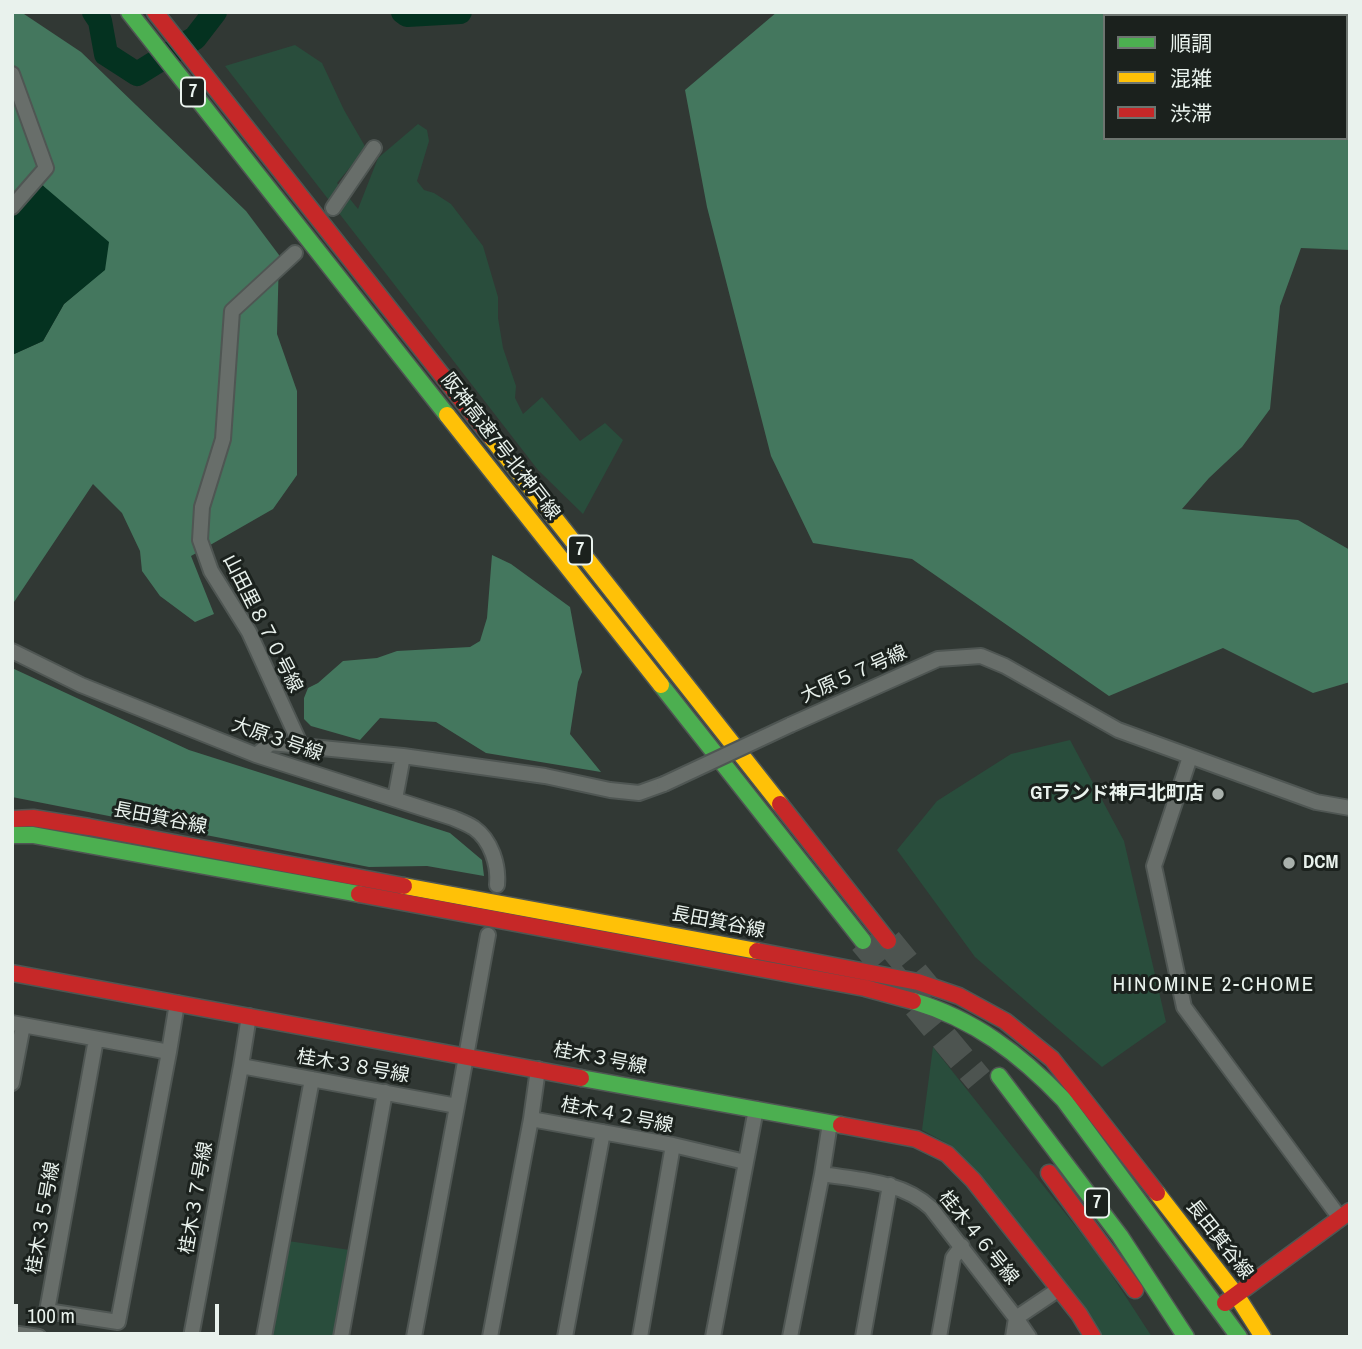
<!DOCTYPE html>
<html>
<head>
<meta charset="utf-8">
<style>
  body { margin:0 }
  #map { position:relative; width:1362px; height:1349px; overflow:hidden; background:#313834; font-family:"Archivo Narrow","Noto Sans JP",sans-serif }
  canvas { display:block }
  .frame { position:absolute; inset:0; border:14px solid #e9f2ed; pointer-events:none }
  .legend { position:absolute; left:1103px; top:14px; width:245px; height:126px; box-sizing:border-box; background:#1b211d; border:2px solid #6d7570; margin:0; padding:9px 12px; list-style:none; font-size:21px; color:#e9f2ed }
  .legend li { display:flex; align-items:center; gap:14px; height:35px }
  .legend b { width:35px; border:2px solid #6d7570 }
  .scale { position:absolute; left:14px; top:1304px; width:205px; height:32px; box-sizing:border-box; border:4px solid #e9f2ed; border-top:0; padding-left:9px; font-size:21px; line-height:24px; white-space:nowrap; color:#e9f2ed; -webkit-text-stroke:5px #1b211d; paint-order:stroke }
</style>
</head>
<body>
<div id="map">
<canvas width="1362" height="1349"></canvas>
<div class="frame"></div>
<ul class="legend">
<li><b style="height:9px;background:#4caf50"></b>順調</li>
<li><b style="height:9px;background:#ffc107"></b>混雑</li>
<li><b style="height:9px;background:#c62828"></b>渋滞</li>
</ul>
<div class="scale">100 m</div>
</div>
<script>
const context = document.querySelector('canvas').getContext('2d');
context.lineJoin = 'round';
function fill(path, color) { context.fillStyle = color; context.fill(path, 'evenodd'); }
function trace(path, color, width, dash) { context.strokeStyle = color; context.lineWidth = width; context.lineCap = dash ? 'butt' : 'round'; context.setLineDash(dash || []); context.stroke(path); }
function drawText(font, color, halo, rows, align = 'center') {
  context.font = font + ' "Archivo Narrow","Noto Sans JP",sans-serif'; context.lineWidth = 6; context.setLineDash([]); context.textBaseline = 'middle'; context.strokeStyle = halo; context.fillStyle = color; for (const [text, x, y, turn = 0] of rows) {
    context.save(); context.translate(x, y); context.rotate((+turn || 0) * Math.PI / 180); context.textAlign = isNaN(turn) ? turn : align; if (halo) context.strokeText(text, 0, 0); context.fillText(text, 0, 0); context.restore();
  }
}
fill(new Path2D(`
  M 295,45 L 322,63 L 344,110 L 366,148 L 337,183 L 358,209 L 378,158 L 418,124 L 427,130 L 429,141 L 417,181 L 424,190 L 434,193 L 451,204 L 483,246 L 498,297 L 498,318 L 503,348 L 516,386 L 515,398 L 523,414 L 542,397 L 580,441 L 605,423 L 623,440 L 583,514 L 538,470 L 225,66 Z
  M 1070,740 L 1124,841 L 1166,1022 L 1102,1067 L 975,957 L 897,850 L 937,801 L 1011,754 Z
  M 933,1047 L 1100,1257 L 1152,1337 L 1101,1337 L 952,1146 L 922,1130 Z
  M 288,1241 L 350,1250 L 333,1337 L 271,1337 Z`), '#294d3c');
fill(new Path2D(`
  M 12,12 L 21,12 L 81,52 L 246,211 L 279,255 L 277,334 L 297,391 L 297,475 L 273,509 L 191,556 L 214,614 L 195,622 L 160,596 L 142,571 L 140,551 L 122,513 L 93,484 L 12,605 L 12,355 L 43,341 L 64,304 L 104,270 L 42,184 L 12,218 Z
  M 777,12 L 1350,12 L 1350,250 L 1301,248 L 1280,306 L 1270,409 L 1242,447 L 1209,478 L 1182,509 L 1298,520 L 1350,550 L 1350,682 L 1313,693 L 1223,648 L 1109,696 L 912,559 L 813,543 L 771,456 L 707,207 L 685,90 ZM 1105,16 L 1346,16 L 1346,138 L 1105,138 Z
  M 492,555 L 511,564 L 570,607 L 582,672 L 578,682 L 570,734 L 601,772 L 486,753 L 436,722 L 380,718 L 360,740 L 311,726 L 304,719 L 304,698 L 308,688 L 318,683 L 343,661 L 377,658 L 397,651 L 470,647 L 480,641 L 487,618 Z
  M 12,668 L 189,750 L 450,833 L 482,860 L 484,876 L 427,866 L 369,867 L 12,797 Z`), '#44775e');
fill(new Path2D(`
  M 41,184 L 109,242 L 105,270 L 64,304 L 43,341 L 12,355 L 12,218 Z`), '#043220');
trace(new Path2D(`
  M 94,12 L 100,21 L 106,54 L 137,74 L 195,38 L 215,12
  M 403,12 L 407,15 L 460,12`), '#043220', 24);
trace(new Path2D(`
  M 863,941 L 979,1080
  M 888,941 L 935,998`), '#4d5450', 28, [28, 14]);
const street = new Path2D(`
  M 12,74 L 46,168 L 12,207
  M 333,208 L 374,148
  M 295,253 L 232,311 L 223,439 L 202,507 L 200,540 L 211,571 L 249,632 L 301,746
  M 12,651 L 81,685 L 256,755 L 453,818 C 460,821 468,824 474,828 C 491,840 499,865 497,885
  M 790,725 L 938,659 L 981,656 L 1005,666 L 1118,730 L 1316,802 L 1350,808
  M 256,755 L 271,743 L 403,756
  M 1190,757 L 1154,866 L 1184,1007 L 1340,1218
  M 395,799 L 403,756 L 545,776 L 610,790 L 639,793 L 664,784
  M 249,1016 L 241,1066 L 457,1106 L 488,935
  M 12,1023 L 169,1052 L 177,1003
  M 96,1039 L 47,1311 L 118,1322 L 169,1052
  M 538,1069 L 531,1119 L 673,1145 L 745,1162
  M 12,1083 L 23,1025
  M 830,1123 L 822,1174 C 859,1180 902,1181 931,1208 L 1016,1318 L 1059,1289
  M 1016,1318 L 1029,1337
  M 12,1333 L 39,1337
  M 191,1337 L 241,1066
  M 264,1337 L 312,1079
  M 341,1337 L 385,1092
  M 414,1337 L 457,1106
  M 490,1337 L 531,1119
  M 565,1337 L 603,1132
  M 640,1337 L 673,1145
  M 713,1337 L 756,1109
  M 790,1337 L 822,1174
  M 863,1337 L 890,1185
  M 939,1337 L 953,1258 L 962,1246
  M 1013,1337 L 1016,1318`);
const fast = new Path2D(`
  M 129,12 L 447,415
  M 661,685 L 863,941
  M 12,835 L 33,835 L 359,894
  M 913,1001 C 974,1019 1020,1054 1064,1100 L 1239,1337
  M 999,1076 L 1120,1236 L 1186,1337
  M 581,1078 L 841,1125`);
const slow = new Path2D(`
  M 447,415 L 661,685
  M 490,436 L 780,804
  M 404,886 L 757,951
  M 1157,1193 L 1237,1296 L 1263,1337`);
const jam = new Path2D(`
  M 155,12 L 490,436
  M 780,804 L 888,941
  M 12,819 L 33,818 L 89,827 L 404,886
  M 359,894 L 865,988 L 913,1001
  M 757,951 L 918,982 L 959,996 L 1005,1021 L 1052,1059 L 1157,1193
  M 12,973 L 581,1078
  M 841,1125 L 916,1139 L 947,1154 L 973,1180 L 1079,1314 L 1093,1337
  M 1049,1173 L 1135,1290
  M 1225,1303 L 1350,1211`);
trace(street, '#4f5653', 18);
trace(fast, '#4f5653', 19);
trace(slow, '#4f5653', 19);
trace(jam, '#4f5653', 19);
trace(street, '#686e6a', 14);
trace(fast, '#4caf50', 16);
trace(slow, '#ffc107', 16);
trace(jam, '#c62828', 16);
const streetBridge = new Path2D(`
  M 664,784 L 790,725`);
trace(streetBridge, '#4f5653', 18, []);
trace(streetBridge, '#686e6a', 14);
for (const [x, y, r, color] of [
  [1218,794,7,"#a9b1ac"],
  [1289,863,7,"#a9b1ac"]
]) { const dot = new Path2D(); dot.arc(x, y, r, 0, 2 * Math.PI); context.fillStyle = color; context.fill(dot); trace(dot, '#1b211d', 2.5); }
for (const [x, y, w] of [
  [193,92,24],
  [580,550,24],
  [1097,1203,24]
]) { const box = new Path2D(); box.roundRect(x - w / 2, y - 14.5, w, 29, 5); context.fillStyle = '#1b211d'; context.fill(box); trace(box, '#e9f2ed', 2); }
drawText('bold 18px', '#e9f2ed', null, [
  ["7",193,92],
  ["7",580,550],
  ["7",1097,1203]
]);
drawText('19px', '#e9f2ed', '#1b211d', [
  ["阪神高速7号北神戸線",500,447,52],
  ["山田里８７０号線",262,624,63],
  ["大原５７号線",854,675,-24],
  ["大原３号線",277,740,19],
  ["長田箕谷線",160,819,11],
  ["長田箕谷線",718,923,11],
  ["桂木３号線",600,1059,11],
  ["桂木３８号線",353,1067,10],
  ["桂木４２号線",617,1116,11],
  ["桂木３７号線",197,1198,-80],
  ["桂木３５号線",44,1218,-80],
  ["桂木４６号線",978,1238,51],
  ["長田箕谷線",1219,1240,52]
]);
drawText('bold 19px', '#e9f2ed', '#1b211d', [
  ["GTランド神戸北町店",1204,794],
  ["DCM",1303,863,"left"]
], 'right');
context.letterSpacing = '2px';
drawText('21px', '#e9f2ed', '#1b211d', [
  ["HINOMINE 2-CHOME",1214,985]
]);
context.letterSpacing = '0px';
</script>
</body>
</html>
